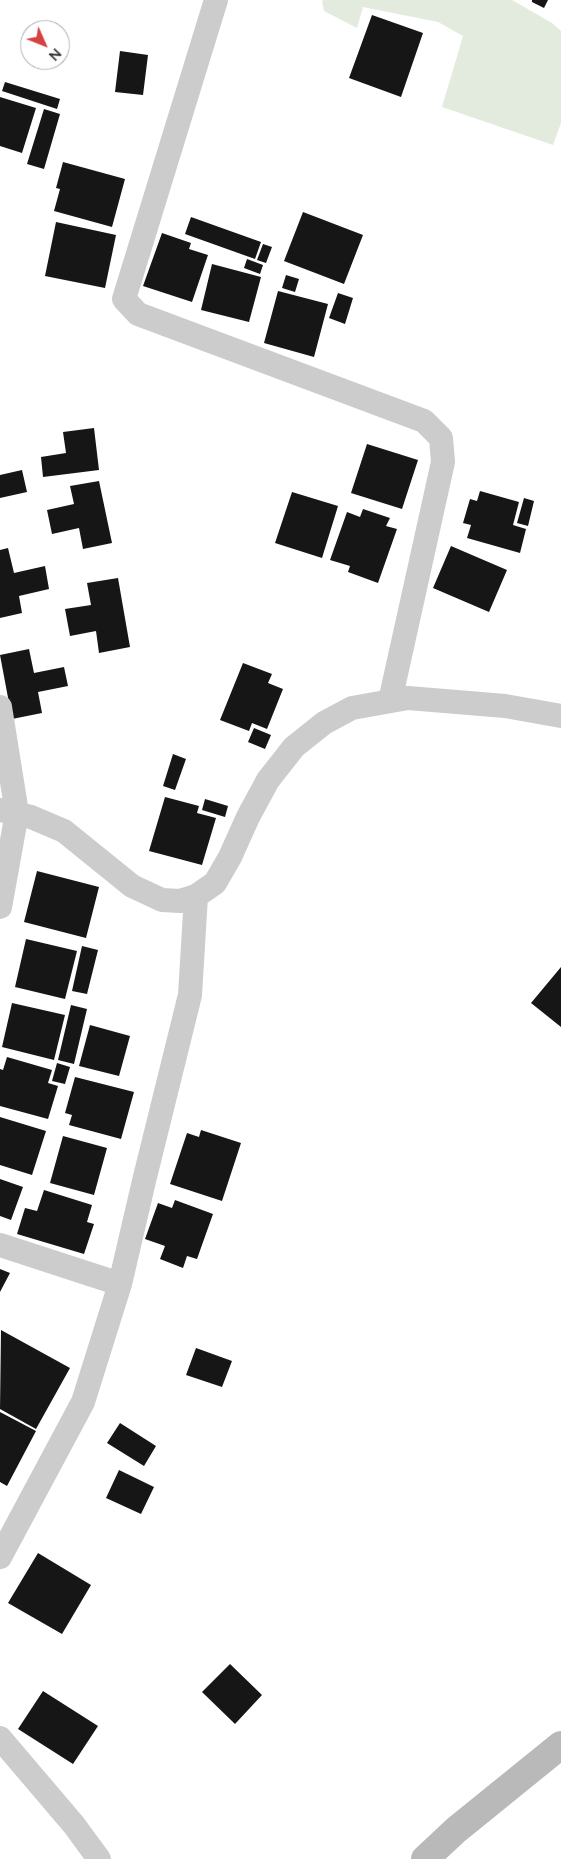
<!DOCTYPE html>
<html>
<head>
<meta charset="utf-8">
<style>
  body { margin:0 }
  #map { position:relative; width:561px; height:1859px; overflow:hidden; background:#fff; font-family:Lato,sans-serif }
  canvas { display:block }
  .north { position:absolute; left:20px; top:20px; width:50px; height:50px; box-sizing:border-box; background:#fff; border:1px solid #acacac; border-radius:50%; rotate:134deg; font-size:14px; font-weight:700; line-height:20px; text-align:center; color:#2f2f2f }
  .north::after { content:''; display:block; margin:auto; width:18px; height:22px; background:#d64240; clip-path:polygon(50% 0,100% 100%,50% 72%,0 100%) }
</style>
</head>
<body>
<div id="map">
<canvas width="561" height="1859"></canvas>
<div class="north">N</div>
</div>
<script>
const context = document.querySelector('canvas').getContext('2d');
context.lineJoin = 'round';
function fill(path, color) { context.fillStyle = color; context.fill(path, 'evenodd'); }
function trace(path, color, width, dash) { context.strokeStyle = color; context.lineWidth = width; context.lineCap = dash ? 'butt' : 'round'; context.setLineDash(dash || []); context.stroke(path); }
fill(new Path2D(`
  M 324,0 L 512,0 L 552,23 L 561,31 L 561,123 L 553,145 L 442,107 L 463,36 L 438,22 L 363,7 L 357,28 L 324,11 L 322,1 Z`), '#e3ebde');
fill(new Path2D(`
  M 532,0 L 548,0 L 544,8 L 532,2 Z
  M 372,15 L 423,33 L 401,97 L 349,78 Z
  M 120,51 L 148,55 L 143,95 L 115,92 Z
  M 5,82 L 60,99 L 57,109 L 2,91 Z
  M 0,97 L 36,108 L 22,153 L 0,146 Z
  M 44,109 L 60,114 L 44,169 L 27,164 Z
  M 63,162 L 125,179 L 112,227 L 54,211 L 60,189 L 56,188 Z
  M 303,212 L 363,235 L 344,284 L 284,261 Z
  M 191,217 L 261,242 L 255,259 L 185,234 Z
  M 56,222 L 116,235 L 105,288 L 45,276 Z
  M 162,233 L 191,243 L 189,249 L 208,255 L 192,302 L 143,286 Z
  M 263,244 L 272,247 L 266,263 L 257,260 Z
  M 247,259 L 263,265 L 260,274 L 244,268 Z
  M 212,264 L 261,277 L 249,322 L 201,310 Z
  M 286,275 L 299,279 L 295,292 L 282,288 Z
  M 278,291 L 328,304 L 314,357 L 264,343 Z
  M 338,293 L 353,298 L 345,324 L 329,318 Z
  M 94,428 L 99,470 L 43,477 L 41,457 L 66,453 L 63,432 Z
  M 367,444 L 418,460 L 402,509 L 351,493 Z
  M 22,470 L 27,492 L 0,498 L 0,475 Z
  M 99,481 L 112,543 L 83,549 L 79,528 L 52,534 L 47,510 L 74,504 L 70,486 Z
  M 480,491 L 519,502 L 513,525 L 526,529 L 520,553 L 467,538 L 471,525 L 463,523 L 470,499 L 477,501 Z
  M 292,492 L 338,506 L 322,558 L 275,543 Z
  M 524,498 L 534,501 L 528,526 L 517,523 Z
  M 363,509 L 390,518 L 386,526 L 397,529 L 378,583 L 348,572 L 350,566 L 330,560 L 347,512 L 360,517 Z
  M 451,546 L 507,570 L 489,612 L 433,588 Z
  M 8,548 L 14,573 L 45,566 L 49,589 L 19,596 L 22,613 L 0,618 L 0,550 Z
  M 118,578 L 130,647 L 99,653 L 96,631 L 70,636 L 65,609 L 91,605 L 87,583 Z
  M 29,649 L 34,673 L 64,667 L 68,686 L 38,692 L 42,713 L 12,719 L 0,655 Z
  M 243,663 L 272,674 L 268,683 L 283,689 L 267,729 L 252,723 L 249,731 L 220,720 Z
  M 254,728 L 271,735 L 265,749 L 248,742 Z
  M 173,754 L 186,759 L 175,790 L 163,786 Z
  M 165,797 L 199,806 L 197,813 L 216,818 L 202,865 L 149,851 Z
  M 205,799 L 228,806 L 225,817 L 202,810 Z
  M 37,871 L 99,887 L 86,938 L 24,922 Z
  M 26,939 L 77,951 L 65,999 L 15,987 Z
  M 82,946 L 98,950 L 87,994 L 72,991 Z
  M 561,967 L 561,1027 L 531,1003 Z
  M 12,1003 L 65,1015 L 54,1060 L 2,1047 Z
  M 71,1005 L 87,1009 L 74,1064 L 58,1060 Z
  M 90,1025 L 130,1036 L 119,1076 L 79,1066 Z
  M 7,1057 L 52,1070 L 48,1083 L 58,1086 L 48,1119 L 0,1106 L 0,1069 L 3,1070 Z
  M 57,1063 L 70,1067 L 65,1084 L 52,1081 Z
  M 75,1077 L 134,1092 L 121,1139 L 69,1125 L 72,1115 L 65,1113 Z
  M 0,1117 L 46,1131 L 32,1175 L 0,1165 Z
  M 201,1130 L 241,1143 L 222,1201 L 170,1184 L 187,1133 L 199,1137 Z
  M 63,1136 L 107,1148 L 94,1195 L 50,1183 Z
  M 0,1179 L 23,1187 L 11,1220 L 0,1216 Z
  M 44,1190 L 92,1205 L 87,1222 L 94,1224 L 84,1254 L 17,1234 L 25,1208 L 37,1211 Z
  M 175,1200 L 213,1214 L 197,1259 L 187,1256 L 183,1268 L 160,1259 L 165,1246 L 145,1239 L 158,1203 L 172,1208 Z
  M 0,1269 L 10,1273 L 0,1292 Z
  M 1,1330 L 70,1368 L 36,1429 L 0,1409 Z
  M 196,1348 L 232,1361 L 222,1387 L 186,1375 Z
  M 0,1412 L 36,1431 L 7,1486 L 0,1482 Z
  M 120,1423 L 156,1446 L 144,1466 L 107,1443 Z
  M 119,1470 L 154,1487 L 141,1514 L 106,1498 Z
  M 38,1553 L 91,1585 L 62,1634 L 8,1603 Z
  M 230,1664 L 262,1695 L 235,1724 L 202,1692 Z
  M 43,1691 L 98,1726 L 73,1764 L 18,1729 Z`), '#161616');
trace(new Path2D(`
  M 216,0 L 124,299 L 138,314 L 424,421 L 441,438 L 443,462 L 390,701
  M 0,707 L 17,813 L 0,907
  M 0,810 L 31,817 L 64,831 L 132,886 L 162,900 L 180,901 L 196,896 L 215,883 L 230,857 L 248,817 L 268,780 L 294,747 L 324,723 L 352,708 L 408,698 L 505,706 L 561,716
  M 0,1245 L 120,1284
  M 0,1557 L 83,1402 L 120,1284 L 144,1181 L 190,995 L 196,896
  M 0,1738 L 74,1825 L 99,1859`), '#ccc', 24);
trace(new Path2D(`
  M 425,1859 L 456,1830 L 561,1745`), '#b9b9b9', 28);
</script>
</body>
</html>
